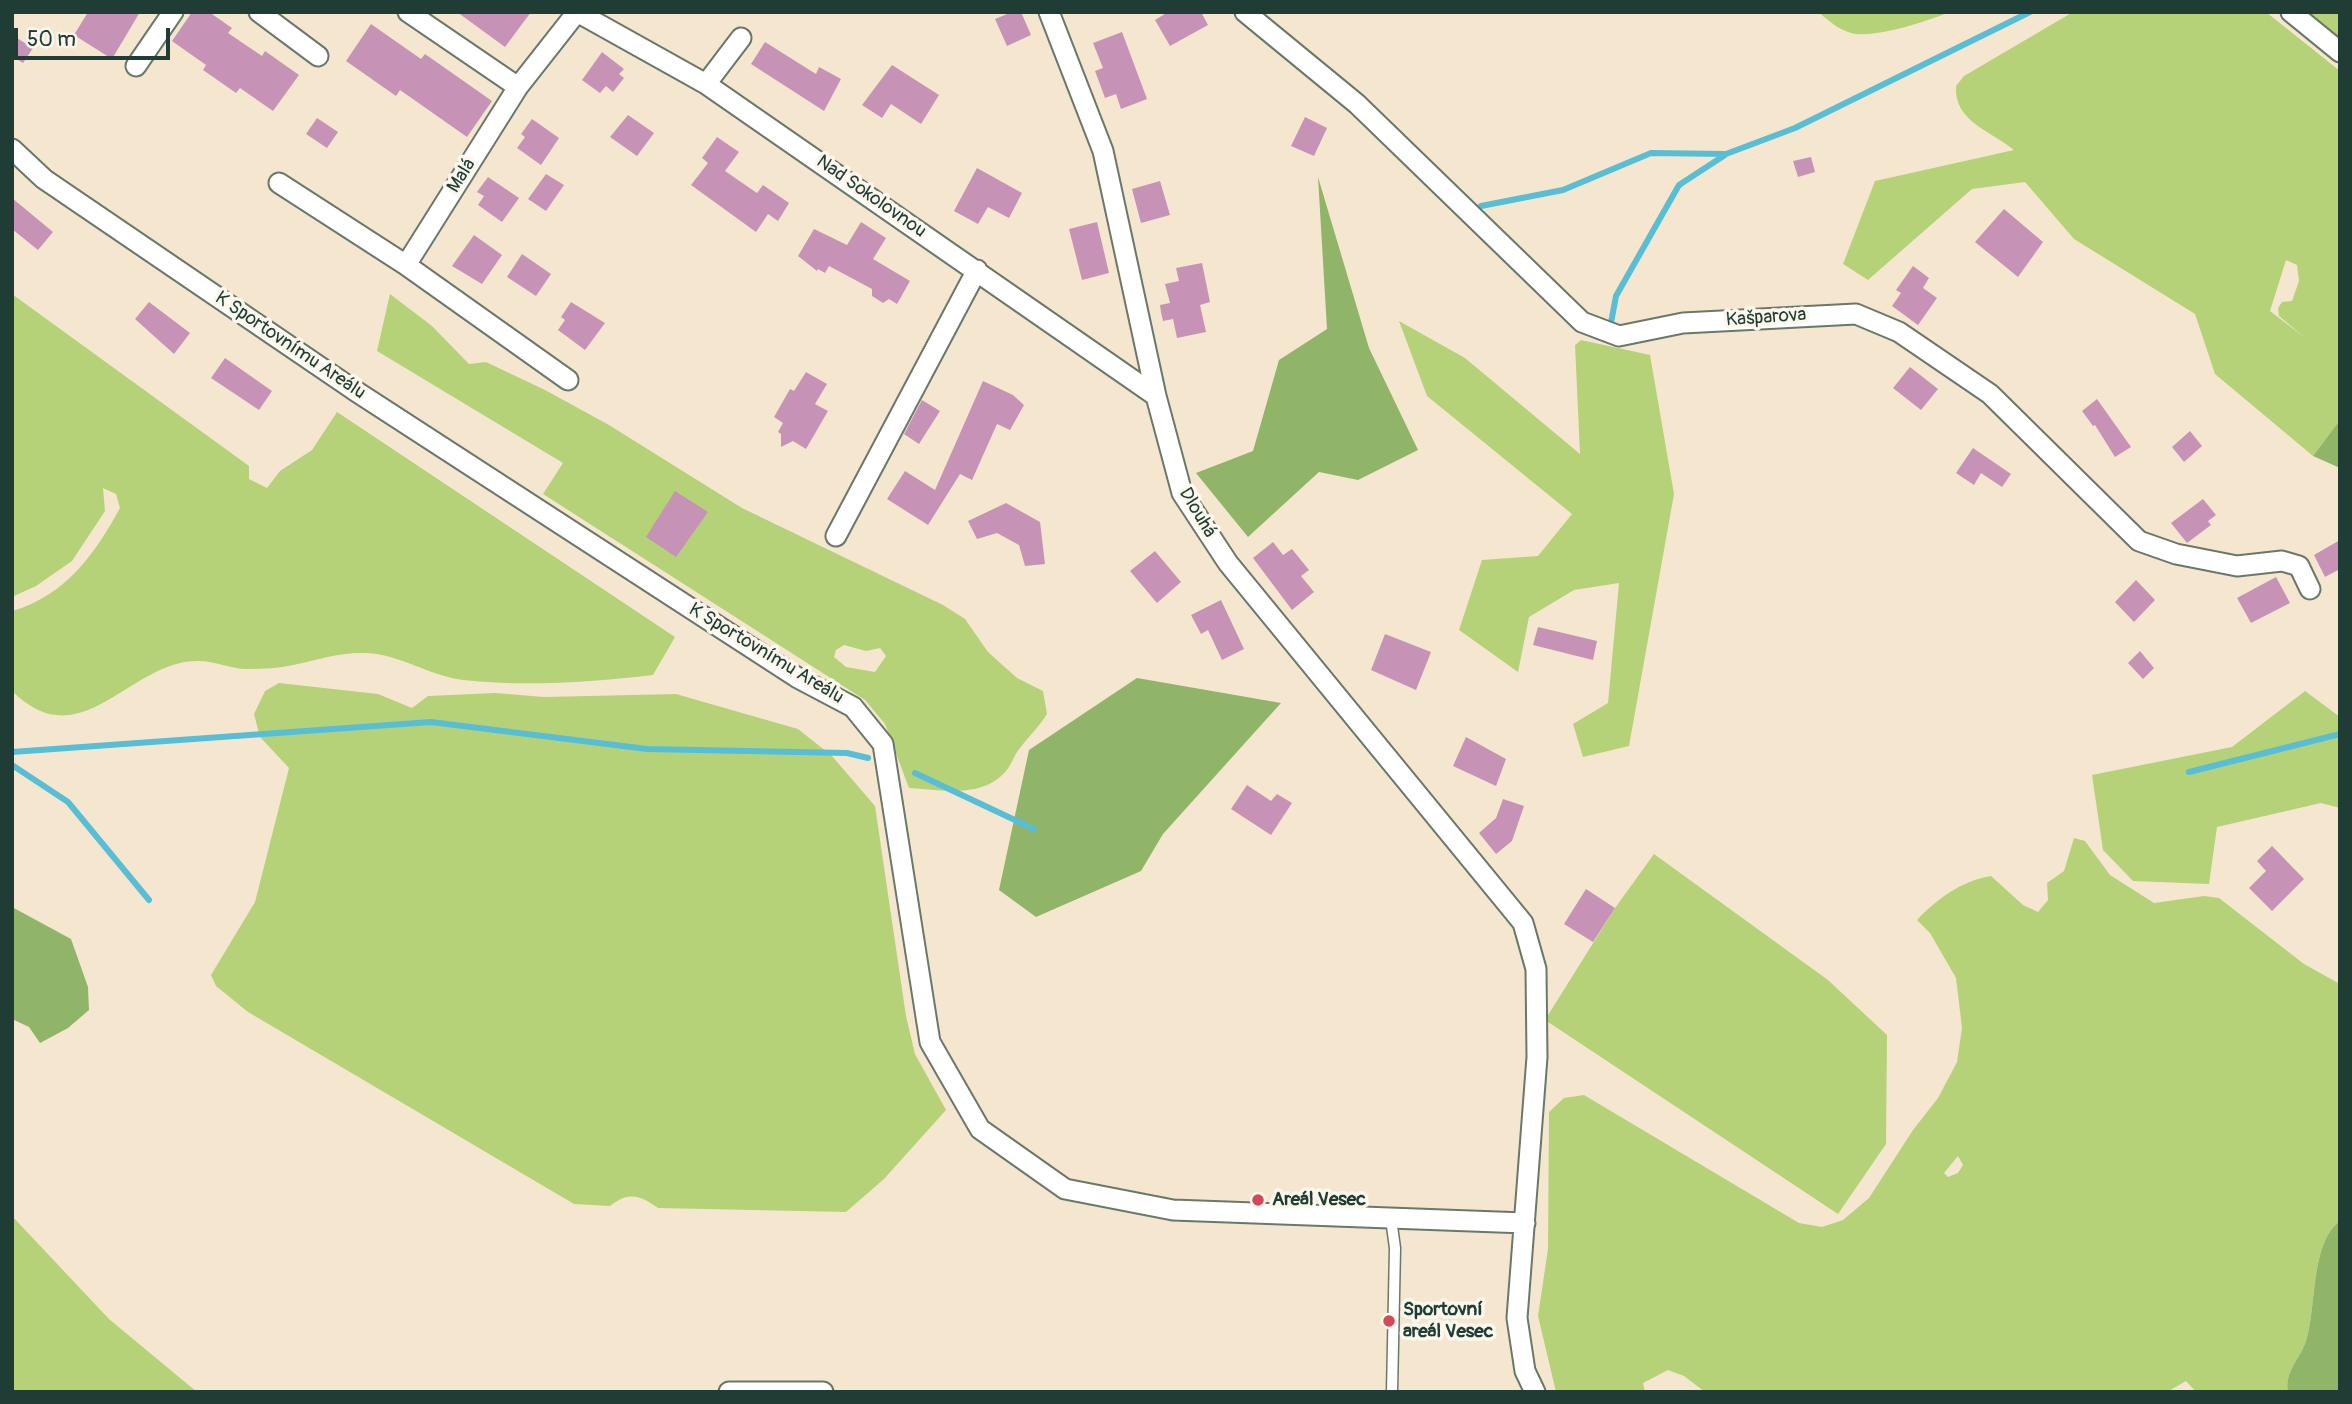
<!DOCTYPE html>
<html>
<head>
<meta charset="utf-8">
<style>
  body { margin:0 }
  #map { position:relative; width:2352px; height:1404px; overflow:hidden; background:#f5e7cf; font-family:Pangolin,sans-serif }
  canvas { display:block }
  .frame { position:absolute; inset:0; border:14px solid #1f3d34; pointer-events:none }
  .scale { position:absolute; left:14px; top:28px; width:156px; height:32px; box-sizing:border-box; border:4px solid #1f3d34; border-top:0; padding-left:9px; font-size:21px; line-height:24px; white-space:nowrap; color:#1f3d34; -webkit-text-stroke:5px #fbf7ec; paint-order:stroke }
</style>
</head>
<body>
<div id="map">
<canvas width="2352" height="1404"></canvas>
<div class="frame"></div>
<div class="scale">50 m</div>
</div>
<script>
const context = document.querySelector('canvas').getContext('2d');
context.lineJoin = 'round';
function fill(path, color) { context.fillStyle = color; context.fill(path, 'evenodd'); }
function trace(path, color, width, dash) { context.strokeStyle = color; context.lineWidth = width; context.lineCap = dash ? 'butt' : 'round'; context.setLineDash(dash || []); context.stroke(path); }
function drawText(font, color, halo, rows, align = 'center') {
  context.font = font + ' Pangolin,sans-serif'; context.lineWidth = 7; context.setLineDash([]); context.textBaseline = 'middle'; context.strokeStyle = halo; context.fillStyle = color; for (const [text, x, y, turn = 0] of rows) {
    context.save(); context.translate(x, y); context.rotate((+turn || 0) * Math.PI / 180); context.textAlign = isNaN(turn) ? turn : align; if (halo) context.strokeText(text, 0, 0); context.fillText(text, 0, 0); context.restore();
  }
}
fill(new Path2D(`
  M 1818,12 L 1950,12 C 1927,21 1875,39 1851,33 C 1839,30 1828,20 1818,12 Z
  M 2073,12 L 2266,12 L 2340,71 L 2340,420 L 2313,456 L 2215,374 L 2195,314 L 2074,239 L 2025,182 L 1972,189 L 1868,280 L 1843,264 L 1875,181 L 2014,150 C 1990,130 1954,122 1956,86 L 1964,76 ZM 2286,260 L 2297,265 L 2299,281 L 2292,301 L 2282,302 L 2278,308 L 2279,316 L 2304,337 L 2270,311 Z
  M 2306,12 L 2340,12 L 2340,41 Z
  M 12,294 L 249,466 L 249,479 L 267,488 L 280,471 L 312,450 L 337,412 L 675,637 L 653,675 C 591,682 526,687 463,680 C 430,676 399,654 366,653 C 340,652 317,660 293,665 C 279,668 264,669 250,669 C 233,670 216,661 198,661 C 128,661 82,760 12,691 L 12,611 C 65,596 95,554 120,508 L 116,494 L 103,488 L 105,511 L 72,561 L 36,586 L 12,597 Z
  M 390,294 L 432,326 L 469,364 L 486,362 L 545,390 L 609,425 L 742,508 L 943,605 L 965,619 L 988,652 L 1017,678 L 1043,691 L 1047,714 C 1039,727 1029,736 1020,748 C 1014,755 1012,764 1006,771 C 982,799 941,790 909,788 L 885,724 L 865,700 L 543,494 L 563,463 L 377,351 ZM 844,645 L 866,651 L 880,648 L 886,656 L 875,672 L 846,667 L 834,657 L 836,650 Z
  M 1399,321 L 1465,358 L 1580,454 L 1575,345 L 1581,340 L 1650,355 L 1674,494 L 1629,746 L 1583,757 L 1573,724 L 1608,703 L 1619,583 L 1574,590 L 1529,617 L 1518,672 L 1459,630 L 1482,560 L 1538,556 L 1572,514 L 1427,396 Z
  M 279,683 L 378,694 L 412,708 L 428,696 L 495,693 L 544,697 L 676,694 L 798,729 L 832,756 L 875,806 L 906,1016 L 915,1054 L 946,1110 L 884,1179 L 846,1212 L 658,1208 C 640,1195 628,1191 610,1206 L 574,1204 L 248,1012 L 216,986 L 211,975 L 255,902 L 289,768 L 260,737 L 254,714 L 265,691 Z
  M 2305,691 L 2340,717 L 2340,808 L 2321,803 L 2217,827 L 2209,884 L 2133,881 L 2103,850 L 2092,775 L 2232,747 Z
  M 2074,838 L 2085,841 L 2110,875 L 2154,903 L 2204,896 L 2219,898 L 2304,964 L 2340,984 L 2340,1221 C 2310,1243 2317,1308 2306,1341 C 2300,1359 2284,1372 2288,1392 L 2196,1392 L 2186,1381 L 2167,1392 L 1705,1392 L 1684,1376 L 1668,1370 L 1643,1383 L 1645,1392 L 1556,1392 L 1538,1316 L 1548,1249 L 1549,1112 L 1564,1098 L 1584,1095 L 1799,1223 L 1822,1227 L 1843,1220 L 1869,1198 L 1913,1130 L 1938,1098 L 1957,1062 L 1962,1028 L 1956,978 L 1930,933 L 1917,920 C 1937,899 1961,881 1991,876 L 2023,905 L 2038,912 L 2048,900 L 2047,883 L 2064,871 ZM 1958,1156 L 1963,1165 L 1958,1173 L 1948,1177 L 1944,1173 Z
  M 1654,854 L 1828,980 L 1887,1035 L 1886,1144 L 1838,1214 L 1545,1020 L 1615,908 Z
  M 12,1216 L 109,1319 L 197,1392 L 12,1392 Z`), '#b6d278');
fill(new Path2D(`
  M 1318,177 L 1369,348 L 1418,450 L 1358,480 L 1319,472 L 1248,537 L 1196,473 L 1253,451 L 1279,360 L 1327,329 Z
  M 2340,420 L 2340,468 L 2313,456 Z
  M 1137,678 L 1281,703 L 1163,834 L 1141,871 L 1036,917 L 999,890 L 1029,750 Z
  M 12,907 L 71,939 L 88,987 L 89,1010 L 68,1028 L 40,1043 L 29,1027 L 12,1019 Z
  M 2340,1221 L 2340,1392 L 2288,1392 C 2284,1372 2300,1359 2306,1341 C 2317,1308 2310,1243 2340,1221 Z`), '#90b468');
trace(new Path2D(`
  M 1481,206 L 1563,190 L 1651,153 L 1726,154 L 1795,128 L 2030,12
  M 1610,328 L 1616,296 L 1679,185 L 1725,155
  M 12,752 L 431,722 L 647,749 L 847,753 L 868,758
  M 12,765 L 68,802 L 149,900
  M 2189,772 L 2340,734
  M 915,773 L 1034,829`), '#58bed5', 6);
fill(new Path2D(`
  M 88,12 L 140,12 L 112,59 L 74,35 Z
  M 192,12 L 209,12 L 232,28 L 228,33 L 262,56 L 265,51 L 299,75 L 273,111 L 240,88 L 236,93 L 203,70 L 206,65 L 172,41 Z
  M 457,12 L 531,12 L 505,47 Z
  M 1012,12 L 1021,12 L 1031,35 L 1007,46 L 995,19 Z
  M 1168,12 L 1201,12 L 1208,25 L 1170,46 L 1155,20 Z
  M 371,24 L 421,59 L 425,54 L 492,101 L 467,137 L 400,90 L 396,96 L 346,61 Z
  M 1122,32 L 1147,99 L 1121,109 L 1116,94 L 1105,98 L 1095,71 L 1103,68 L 1093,43 Z
  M 12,35 L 33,48 L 23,63 L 12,56 Z
  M 765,42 L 816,74 L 819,67 L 841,79 L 824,111 L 751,64 Z
  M 602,52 L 624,69 L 619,74 L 624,78 L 613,92 L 606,86 L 600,93 L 582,80 Z
  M 892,65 L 939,95 L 921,124 L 891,104 L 882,118 L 862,105 Z
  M 628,115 L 654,133 L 637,156 L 610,137 Z
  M 1305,117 L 1327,128 L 1314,156 L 1291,146 Z
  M 317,118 L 338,132 L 327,148 L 306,134 Z
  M 532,119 L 559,138 L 541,165 L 517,148 L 525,137 L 521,134 Z
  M 717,137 L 739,152 L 725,171 L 757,193 L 763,185 L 789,203 L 778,221 L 768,214 L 756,232 L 691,185 L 708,163 L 702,158 Z
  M 1811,157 L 1815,172 L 1798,177 L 1793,161 Z
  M 977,168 L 1022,193 L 1009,218 L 988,207 L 978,224 L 954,211 Z
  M 546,174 L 564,185 L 546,211 L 528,199 Z
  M 488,177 L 519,198 L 502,222 L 478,205 L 484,196 L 477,192 Z
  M 1160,181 L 1170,215 L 1141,223 L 1132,189 Z
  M 12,198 L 53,232 L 38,250 L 12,229 Z
  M 2004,209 L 2043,242 L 2018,277 L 1975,242 Z
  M 861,222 L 886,238 L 873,259 L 910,281 L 897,304 L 889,299 L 883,303 L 872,296 L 872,289 L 829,266 L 825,273 L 818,269 L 817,271 L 798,256 L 814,229 L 847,245 Z
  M 1097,222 L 1109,273 L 1082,280 L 1069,229 Z
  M 474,235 L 502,255 L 482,284 L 452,266 Z
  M 522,254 L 551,274 L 536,296 L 507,277 Z
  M 1202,263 L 1210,302 L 1200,305 L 1206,332 L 1177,338 L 1173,319 L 1163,321 L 1161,312 L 1160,305 L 1170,303 L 1165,284 L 1179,281 L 1176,268 Z
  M 1913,266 L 1929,278 L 1923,288 L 1937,298 L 1918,325 L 1892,306 L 1901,293 L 1896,290 Z
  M 149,302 L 190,333 L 174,354 L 135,319 Z
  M 571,302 L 605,323 L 585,350 L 558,330 L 565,320 L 561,317 Z
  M 225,358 L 272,391 L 259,410 L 211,378 Z
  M 1910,367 L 1938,389 L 1921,410 L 1893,388 Z
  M 806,372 L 827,384 L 815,404 L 828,411 L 806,449 L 793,441 L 781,447 L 781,434 L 778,432 L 783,423 L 774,417 L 790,389 L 794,391 Z
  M 983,381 L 1013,395 L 1024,405 L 1010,430 L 997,424 L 972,480 L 960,474 L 928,525 L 887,499 L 905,471 L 935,490 Z
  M 2097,399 L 2131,447 L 2115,457 L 2095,425 L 2093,426 L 2082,411 Z
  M 922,400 L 940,411 L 919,444 L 904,434 Z
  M 2190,431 L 2202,446 L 2184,462 L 2172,447 Z
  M 1973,448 L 2011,474 L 2002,487 L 1981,473 L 1974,485 L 1956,473 Z
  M 675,491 L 708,512 L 676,557 L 646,537 Z
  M 2203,499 L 2216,515 L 2208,521 L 2211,525 L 2187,543 L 2171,523 Z
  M 1006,503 L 1040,522 L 1045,564 L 1025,566 L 1019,545 L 997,533 L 977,539 L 968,521 Z
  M 2340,540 L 2340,569 L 2325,577 L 2314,555 Z
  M 1273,542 L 1283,555 L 1292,549 L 1309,570 L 1301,576 L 1314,592 L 1292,610 L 1253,558 Z
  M 1155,551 L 1181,582 L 1157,603 L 1130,571 Z
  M 2276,577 L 2290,603 L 2251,623 L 2237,598 Z
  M 2136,580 L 2155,600 L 2134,622 L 2115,602 Z
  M 1221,600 L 1244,649 L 1222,660 L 1208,630 L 1201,634 L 1191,615 Z
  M 1538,627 L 1597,641 L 1593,660 L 1533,645 Z
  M 1385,634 L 1431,652 L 1416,690 L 1371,670 Z
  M 2140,651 L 2154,668 L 2143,679 L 2128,663 Z
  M 1466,737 L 1506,759 L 1496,786 L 1453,766 Z
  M 1247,785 L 1271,801 L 1277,794 L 1292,803 L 1271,835 L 1231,809 Z
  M 1503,799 L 1524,806 L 1512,841 L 1496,854 L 1479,833 L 1496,818 Z
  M 2272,846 L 2304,879 L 2272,911 L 2249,888 L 2266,871 L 2257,861 Z
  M 1586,889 L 1615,908 L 1593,942 L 1564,924 Z`), '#c693b7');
const lane = new Path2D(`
  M 1391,1219 L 1395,1248 L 1392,1392`);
const street = new Path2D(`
  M 259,12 L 318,56
  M 408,12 L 518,87
  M 577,12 L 706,84 L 1156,396
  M 1049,12 L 1103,151 L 1156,396 L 1182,493 L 1228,563 L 1523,923 L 1536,969 L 1537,1057 L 1517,1318 L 1525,1371 L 1535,1392
  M 1245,12 L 1357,104 L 1582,322 L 1619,336 L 1683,323 L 1856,314 L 1899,332 L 1990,394 L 2139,541 L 2176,554 L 2237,566 L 2282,561 L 2299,566 L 2310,589
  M 2291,12 L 2340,52
  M 136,66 L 173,12
  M 706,84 L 741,38
  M 12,149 L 44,179 L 354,390 L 798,678 L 853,707 L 883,744 L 930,1042 L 980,1129 L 1065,1189 L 1173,1210 L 1525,1223
  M 279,183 L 406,265 L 518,87 L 577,12
  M 406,265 L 568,380
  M 836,536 L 977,270
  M 729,1392 L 823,1392`);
trace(lane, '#6a786a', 13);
trace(street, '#6a786a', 23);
trace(lane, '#fff', 10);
trace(street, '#fff', 19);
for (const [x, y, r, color] of [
  [1258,1200,7,"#d1495b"],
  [1389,1321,7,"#d1495b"]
]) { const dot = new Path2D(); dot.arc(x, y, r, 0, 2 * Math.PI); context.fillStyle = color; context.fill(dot); trace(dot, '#fbf7ec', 2.5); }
drawText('19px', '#1f3d34', '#fbf7ec', [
  ["Malá",462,176,-58],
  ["Nad Sokolovnou",871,197,35],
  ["Kašparova",1766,318,-4],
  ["K Sportovnímu Areálu",290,346,34],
  ["Dlouhá",1197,513,59],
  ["K Sportovnímu Areálu",766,654,31]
]);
drawText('bold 19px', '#1f3d34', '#fbf7ec', [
  ["Areál Vesec",1272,1200],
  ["Sportovní",1403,1310],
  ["areál Vesec",1403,1332]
], 'left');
</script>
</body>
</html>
